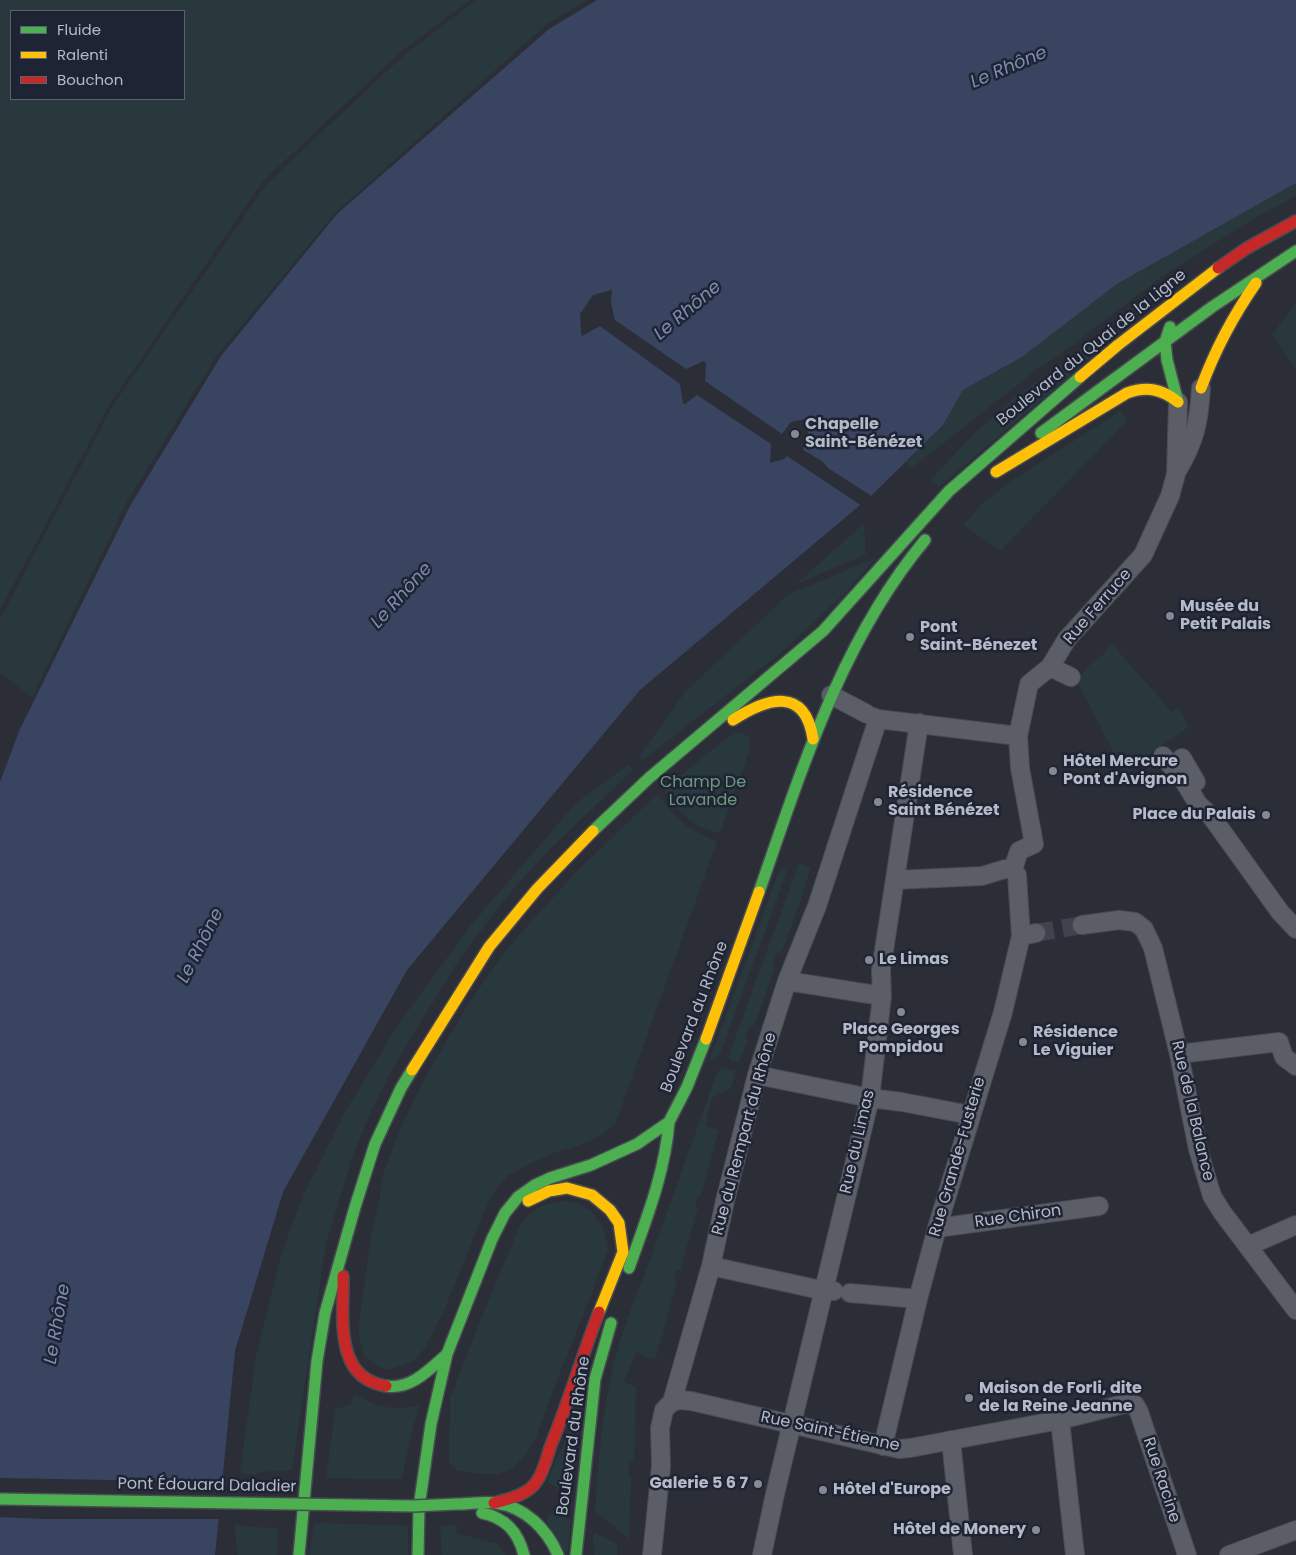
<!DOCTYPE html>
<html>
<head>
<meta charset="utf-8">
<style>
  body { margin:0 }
  #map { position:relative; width:1296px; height:1555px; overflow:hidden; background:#2b2e37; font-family:Poppins,sans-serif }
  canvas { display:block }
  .legend { position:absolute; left:10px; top:10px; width:175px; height:90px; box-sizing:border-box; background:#1e2433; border:1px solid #5a606f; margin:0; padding:6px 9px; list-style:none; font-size:15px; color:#b5bac8 }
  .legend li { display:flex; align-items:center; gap:10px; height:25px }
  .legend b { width:25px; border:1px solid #5a606f }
</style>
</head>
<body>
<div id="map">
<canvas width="1296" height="1555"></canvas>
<ul class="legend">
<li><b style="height:6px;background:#4caf50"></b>Fluide</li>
<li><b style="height:6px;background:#ffc107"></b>Ralenti</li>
<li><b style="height:6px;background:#c62828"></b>Bouchon</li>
</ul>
</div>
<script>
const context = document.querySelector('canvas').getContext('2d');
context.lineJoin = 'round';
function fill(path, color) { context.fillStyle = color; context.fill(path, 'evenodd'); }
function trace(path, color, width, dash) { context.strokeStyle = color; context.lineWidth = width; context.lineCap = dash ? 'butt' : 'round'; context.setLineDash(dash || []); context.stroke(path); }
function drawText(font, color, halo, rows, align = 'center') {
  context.font = font + ' Poppins,sans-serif'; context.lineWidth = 5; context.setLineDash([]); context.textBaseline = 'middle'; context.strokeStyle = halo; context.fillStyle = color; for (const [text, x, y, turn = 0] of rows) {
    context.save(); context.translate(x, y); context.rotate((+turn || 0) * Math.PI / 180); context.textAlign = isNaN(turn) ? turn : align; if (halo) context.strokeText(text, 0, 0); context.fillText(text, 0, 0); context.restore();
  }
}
fill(new Path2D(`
  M 0,0 L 470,0 L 398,54 L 263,181 L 110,404 L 0,610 ZM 11,11 L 184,11 L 184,99 L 11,99 Z
  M 476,0 L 588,0 L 547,24 L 337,211 L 217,355 L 127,502 L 32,697 L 0,673 L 0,619 L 113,405 L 266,185 L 402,57 Z
  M 1296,183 L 1296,196 L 1253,219 L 1160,278 L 1058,356 L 1040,367 L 912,468 L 906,462 L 943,425 L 963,390 L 1022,357 L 1117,284 Z
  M 1296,303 L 1296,370 L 1271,332 L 1274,332 Z
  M 1103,333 L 1109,342 L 939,487 L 931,479 L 976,432 L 1013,399 Z
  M 1120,411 L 1127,421 L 1000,551 L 963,525 L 981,505 L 1010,482 Z
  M 864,523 L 866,554 L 795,585 Z
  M 876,558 L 844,594 L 778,655 L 643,760 L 640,755 L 686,691 L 789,594 Z
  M 1110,642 L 1172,712 L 1178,708 L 1189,727 L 1124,772 L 1077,681 C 1082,675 1087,668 1092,662 C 1103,653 1104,658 1110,642 Z
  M 734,732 C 747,733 751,736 750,749 L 720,833 C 714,831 706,829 700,827 C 687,819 671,803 664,789 Z
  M 628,765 L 633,770 L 549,850 L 509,894 L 460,958 L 394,1066 L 372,1109 L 353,1155 L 326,1243 L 292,1470 L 258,1472 L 256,1475 L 240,1473 L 256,1356 L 280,1260 L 292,1224 L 307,1188 L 349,1105 L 400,1022 L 471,925 L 576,803 Z
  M 656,795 L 659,796 C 679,821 687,830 717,841 C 684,935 649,1028 616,1122 L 602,1135 L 578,1146 L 554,1153 L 529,1164 L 507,1176 L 493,1194 L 484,1212 L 442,1315 L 424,1349 L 413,1362 L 386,1370 L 371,1362 L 363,1353 L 358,1331 L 370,1242 L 380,1196 L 382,1177 L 402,1125 L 422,1083 L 467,1006 L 500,958 L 521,933 L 575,873 Z
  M 799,863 L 811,867 L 801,900 L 781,953 L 776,953 L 772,967 L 775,968 L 754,1026 L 750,1025 L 745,1039 L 748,1040 L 739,1063 L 732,1061 L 729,1058 L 730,1052 Z
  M 780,868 L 786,870 L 786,874 L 720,1054 L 709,1062 Z
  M 724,1068 L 736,1071 L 731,1088 L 712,1098 L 705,1126 L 719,1130 L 701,1195 L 698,1195 L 695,1207 L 698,1208 L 680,1270 L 677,1270 L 674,1280 L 677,1281 L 655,1360 L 636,1352 L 624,1382 L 636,1387 L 634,1462 L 630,1462 L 628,1475 L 631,1477 L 629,1539 L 595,1511 C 598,1467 601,1423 610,1380 C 618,1336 638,1293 653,1251 C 675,1192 695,1132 717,1073 L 720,1069 Z
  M 563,1201 L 578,1203 L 591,1211 L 602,1226 L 608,1248 L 592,1293 L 553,1390 L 536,1438 L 527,1453 L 512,1469 L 497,1474 L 483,1474 L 458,1471 L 449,1463 L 450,1399 L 478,1326 L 520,1225 C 533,1208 542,1204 563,1201 Z
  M 354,1394 C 379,1408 391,1411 419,1405 L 409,1442 L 402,1479 L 326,1478 L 335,1410 L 351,1404 Z
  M 572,1424 L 571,1447 L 577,1464 C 573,1474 571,1484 561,1490 L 547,1481 Z
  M 555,1510 L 571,1520 L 567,1555 L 546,1520 Z
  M 324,1523 L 408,1526 L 408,1555 L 309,1555 L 314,1524 Z
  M 234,1524 L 250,1527 L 278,1528 L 277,1555 L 238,1555 Z
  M 457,1525 L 456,1533 L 498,1544 L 506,1555 L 442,1555 L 440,1526 Z
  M 593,1532 L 617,1544 L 617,1555 L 594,1555 Z`), '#28383d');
fill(new Path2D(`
  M 597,0 L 1296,0 L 1296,183 L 1117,284 L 1022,357 L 963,390 L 943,425 L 871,496 L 640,690 L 407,970 L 283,1192 L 235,1351 L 215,1555 L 0,1555 L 0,782 L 20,729 L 130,506 L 221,356 L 337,214 L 549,29 Z`), '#384460');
fill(new Path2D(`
  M 612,290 L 611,303 L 615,320 L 686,369 L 704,361 L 706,363 L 705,381 L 782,434 L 791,422 L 806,419 L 808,434 L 803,450 L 822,461 L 828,468 L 873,497 L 862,506 L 787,456 L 784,459 L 770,463 L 771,444 L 697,395 L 685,404 L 683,403 L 680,384 L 600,326 L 582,336 L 581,333 L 580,314 L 593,295 Z
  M 0,1478 L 224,1482 L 220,1519 L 45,1519 L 0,1517 Z`), '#2b2e37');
trace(new Path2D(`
  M 1036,933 L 1082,925`), '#40434d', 18, [18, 9]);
const street = new Path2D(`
  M 1177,471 C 1195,441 1199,422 1201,388
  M 1050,667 L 1071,677
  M 831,695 L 867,714
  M 873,717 L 878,719 L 1018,736
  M 1163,756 L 1184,781 L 1198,804 L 1211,816 L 1280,912 L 1296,929
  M 1182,758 L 1196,782
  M 1013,869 L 1019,851 L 1034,844 L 1020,768 L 1018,736 L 1029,684 L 1050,667 L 1067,639 L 1143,555 L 1170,496 L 1176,474 L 1178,402
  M 895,880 L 982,876 L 1005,869 L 1013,869
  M 1082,925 L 1119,920 L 1135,922 L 1144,929 L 1153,948 L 1179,1054 L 1198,1149 L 1212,1196 L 1222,1212 L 1296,1310
  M 1021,936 L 1036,933
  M 787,981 L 882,996
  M 1179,1054 L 1279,1042 L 1284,1057 L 1296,1066
  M 757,1075 L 870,1098 L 902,1102 L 970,1115
  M 937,1228 L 1099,1206
  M 1248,1246 L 1296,1225
  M 711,1266 L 816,1289 L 834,1291
  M 850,1293 L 918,1299
  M 672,1402 L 680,1400 L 691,1401 L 899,1449 L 910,1448 L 1060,1420 L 1124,1404 L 1135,1405 L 1139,1412 L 1187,1555
  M 1060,1420 L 1075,1555
  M 951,1440 L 963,1555
  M 883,1446 L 918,1299 L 937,1228 L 1003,1012 L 1021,936 L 1017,875 L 1013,869
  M 652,1555 L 661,1466 L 660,1428 L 664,1410 L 672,1402 L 711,1266 L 725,1201 L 757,1075 L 787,981 L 817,906 L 878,719
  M 762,1555 L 775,1494 L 870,1098 L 882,996 L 881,970 L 919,723
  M 1229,1555 L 1296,1530`);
const fast = new Path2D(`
  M 1170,327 L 1165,342 L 1167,360 L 1178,402
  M 1041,433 L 1212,307 L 1296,251
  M 593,831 L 649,778 L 823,631 L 949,491 L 1080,377
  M 759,892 C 802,769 841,641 925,540
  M 629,1268 C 646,1220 665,1173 669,1122
  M 386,1386 C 411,1390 430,1369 447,1354
  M 457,1504 C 470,1504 483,1501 496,1503 C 525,1507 547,1529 558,1555
  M 482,1513 C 506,1518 518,1532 524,1555
  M 299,1555 L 317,1361 L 325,1313 L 355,1207 L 375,1144 L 401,1088 L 412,1070
  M 418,1555 L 419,1507 L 431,1424 L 447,1354 L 492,1239 L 505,1213 L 518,1197 L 535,1185 L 550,1178 L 591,1165 L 637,1144 L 669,1122 L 687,1087 L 706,1039
  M 576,1555 L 595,1379 L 611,1323`);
const slow = new Path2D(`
  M 1080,377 L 1118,345 L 1218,268
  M 1201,388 C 1215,350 1233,316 1256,283
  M 996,472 L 1127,393 C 1147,386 1162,389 1178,402
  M 733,720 C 767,698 805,686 813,739
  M 706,1039 L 759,892
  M 412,1070 L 489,947 L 537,889 L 593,831
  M 528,1201 L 549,1191 L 567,1188 L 592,1195 L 610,1210 L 619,1223 L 623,1252 L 599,1312`);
const jam = new Path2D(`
  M 1218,268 L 1247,248 L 1296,221
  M 343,1276 C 344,1316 333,1378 386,1386
  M 494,1503 C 509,1499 528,1495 537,1481 C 544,1471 547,1456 551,1445 C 569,1401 582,1356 599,1312`);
trace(street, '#484b51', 20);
trace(fast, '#484b51', 14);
trace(slow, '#484b51', 14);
trace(jam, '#484b51', 14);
trace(street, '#5b5e66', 18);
trace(fast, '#4caf50', 11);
trace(slow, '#ffc107', 11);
trace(jam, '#c62828', 11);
const fastBridge = new Path2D(`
  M 0,1499 L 413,1506 L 457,1504`);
trace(fastBridge, '#484b51', 14, []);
trace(fastBridge, '#4caf50', 11);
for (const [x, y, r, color] of [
  [795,434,5,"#858995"],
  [1170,616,5,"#858995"],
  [910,637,5,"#858995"],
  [1053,771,5,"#858995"],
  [878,802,5,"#858995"],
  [1266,815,5,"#858995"],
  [869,960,5,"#858995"],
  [901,1012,5,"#858995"],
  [1023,1042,5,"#858995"],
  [969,1398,5,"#858995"],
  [758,1484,5,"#858995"],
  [823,1490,5,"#858995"],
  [1036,1530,5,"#858995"]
]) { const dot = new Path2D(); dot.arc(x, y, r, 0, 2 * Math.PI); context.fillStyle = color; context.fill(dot); trace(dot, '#1e2433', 2); }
drawText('16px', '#b5bac8', '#1e2433', [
  ["Boulevard du Quai de la Ligne",1092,348,-39],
  ["Rue Ferruce",1098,607,-49],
  ["Boulevard du Rhône",695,1017,-69],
  ["Rue de la Balance",1192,1111,77],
  ["Rue du Rempart du Rhône",745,1134,-75],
  ["Rue du Limas",858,1142,-77],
  ["Rue Grande-Fusterie",958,1157,-74],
  ["Rue Chiron",1018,1217,-8],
  ["Rue Saint-Étienne",830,1432,12],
  ["Boulevard du Rhône",574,1436,-82],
  ["Rue Racine",1161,1480,72],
  ["Pont Édouard Daladier",207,1486,1]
]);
drawText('bold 16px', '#b5bac8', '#1e2433', [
  ["Chapelle",805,425],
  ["Saint-Bénézet",805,443],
  ["Musée du",1180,607],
  ["Petit Palais",1180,625],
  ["Pont",920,628],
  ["Saint-Bénezet",920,646],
  ["Hôtel Mercure",1063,762],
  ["Pont d'Avignon",1063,780],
  ["Résidence",888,793],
  ["Saint Bénézet",888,811],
  ["Place du Palais",1256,815,"right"],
  ["Le Limas",879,960],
  ["Place Georges",901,1030,"center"],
  ["Pompidou",901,1048,"center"],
  ["Résidence",1033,1033],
  ["Le Viguier",1033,1051],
  ["Maison de Forli, dite",979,1389],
  ["de la Reine Jeanne",979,1407],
  ["Galerie 5 6 7",748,1484,"right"],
  ["Hôtel d'Europe",833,1490],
  ["Hôtel de Monery",1026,1530,"right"]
], 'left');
drawText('16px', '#6d997d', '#1e2433', [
  ["Champ De",703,783],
  ["Lavande",703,801]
]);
drawText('italic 18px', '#7d8daf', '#1e2433', [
  ["Le Rhône",1009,68,-23],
  ["Le Rhône",688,311,-40],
  ["Le Rhône",402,596,-48],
  ["Le Rhône",201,946,-63],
  ["Le Rhône",58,1324,-80]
]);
</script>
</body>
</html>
